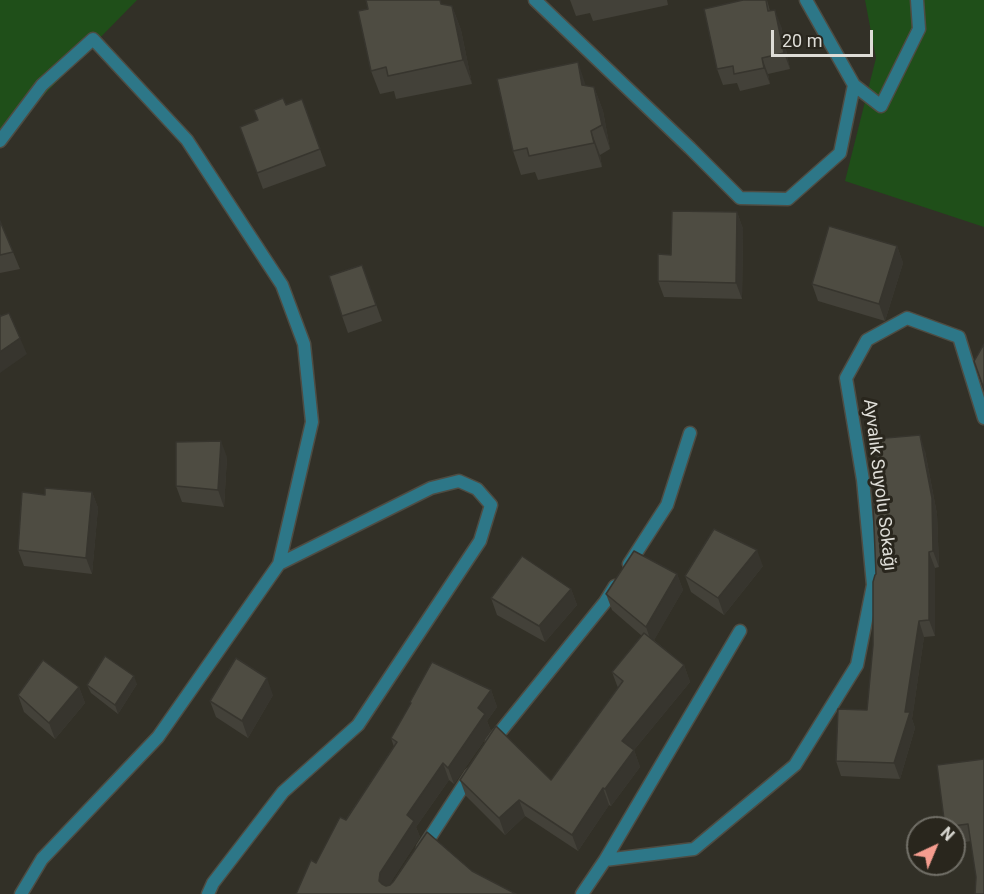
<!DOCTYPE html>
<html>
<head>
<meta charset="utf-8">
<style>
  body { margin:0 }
  #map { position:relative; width:984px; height:894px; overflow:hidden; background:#323027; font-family:Roboto,sans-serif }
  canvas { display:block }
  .north { position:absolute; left:906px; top:816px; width:60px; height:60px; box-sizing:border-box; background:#29261d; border:2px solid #716f67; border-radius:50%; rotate:44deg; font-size:16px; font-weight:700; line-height:24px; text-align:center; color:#deddd7 }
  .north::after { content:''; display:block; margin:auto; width:21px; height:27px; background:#f59d8f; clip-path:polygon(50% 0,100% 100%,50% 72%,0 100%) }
  .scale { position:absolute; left:771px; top:30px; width:102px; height:27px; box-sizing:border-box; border:3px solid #deddd7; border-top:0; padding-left:8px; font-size:18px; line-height:21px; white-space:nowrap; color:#deddd7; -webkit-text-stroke:4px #29261d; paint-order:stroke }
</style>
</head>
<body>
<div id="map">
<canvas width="984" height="894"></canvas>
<div class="north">N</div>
<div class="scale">20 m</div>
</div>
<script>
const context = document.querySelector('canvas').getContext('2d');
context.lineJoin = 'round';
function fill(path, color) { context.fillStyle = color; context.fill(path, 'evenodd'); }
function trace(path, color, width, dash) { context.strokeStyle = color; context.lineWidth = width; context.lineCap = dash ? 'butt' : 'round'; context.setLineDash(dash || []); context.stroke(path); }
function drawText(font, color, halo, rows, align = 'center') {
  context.font = font + ' Roboto,sans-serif'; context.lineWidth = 6; context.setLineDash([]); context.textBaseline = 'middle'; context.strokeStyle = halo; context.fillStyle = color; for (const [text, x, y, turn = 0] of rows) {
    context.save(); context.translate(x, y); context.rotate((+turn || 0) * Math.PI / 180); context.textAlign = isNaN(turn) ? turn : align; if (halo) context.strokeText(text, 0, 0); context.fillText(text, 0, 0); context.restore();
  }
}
fill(new Path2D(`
  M 0,0 L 137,0 L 0,140 Z
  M 865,0 L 984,0 L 984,227 L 845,181 L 876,58 Z`), '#1f4f19');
const service = new Path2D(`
  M 535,0 L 690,148 L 740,198 L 788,199 L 840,153 L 854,85
  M 806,0 L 854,85 L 881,106 L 919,29 L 917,0`);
const minor = new Path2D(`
  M 0,141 L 42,85 L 93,39 L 187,140 L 282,285 L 304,344 L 312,422 L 279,564 L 158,737 L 42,859 L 21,894
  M 629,564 L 667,505 L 690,433
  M 492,742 L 605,602 L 615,586
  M 423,848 L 471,774
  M 605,860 L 694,849 L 795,765 L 857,665 L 873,585 L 863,480 L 846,378 L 867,340 L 907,318 L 959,337 L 984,418
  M 208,894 L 213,883 L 283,792 L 358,725 L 480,541 L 491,505 L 477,489 L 459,481 L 431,488 L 279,564
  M 582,894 L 605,860 L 740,631`);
trace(service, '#4e4c43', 15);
trace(minor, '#4e4c43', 15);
trace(service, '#2d7788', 12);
trace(minor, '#2d7788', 12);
fill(new Path2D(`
  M 570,0 L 667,0 L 668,5 L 593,21 L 590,13 L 576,16 Z
  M 767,0 L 770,11 L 781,26 L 790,69 L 768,74 L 770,84 L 740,91 L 737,83 L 723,85 L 717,69 Z
  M 444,5 L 452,6 L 461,30 L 472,84 L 396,99 L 394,91 L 380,94 L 371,71 Z
  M 586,86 L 594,87 L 603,111 L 610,149 L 600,155 L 602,167 L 538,180 L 535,172 L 521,175 L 513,151 Z
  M 302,99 L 326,166 L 263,189 L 240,127 L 257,120 L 286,105 Z
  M 737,212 L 743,229 L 742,299 L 664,297 L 658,281 L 671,255 Z
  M 0,221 L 20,269 L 0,273 Z
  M 897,246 L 903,263 L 885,321 L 818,301 L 812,284 Z
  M 362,265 L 382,321 L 348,333 L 342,316 Z
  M 925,451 L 937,514 L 939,567 L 935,568 L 935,636 L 924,637 L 912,719 L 915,728 L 900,779 L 841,776 L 836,761 L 867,710 L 873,645 L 876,574 Z
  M 227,457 L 224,507 L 182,502 L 176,486 Z
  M 92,492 L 98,508 L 92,574 L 24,566 L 18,550 Z
  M 763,566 L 724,615 L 691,592 L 685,576 Z
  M 677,574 L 683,590 L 654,640 L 684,665 L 690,682 L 634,750 L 640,767 L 611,806 L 609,805 L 578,851 L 525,816 L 505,835 L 466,796 L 460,780 L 551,780 L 618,688 L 612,672 L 642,636 L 612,610 L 606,594 Z
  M 571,589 L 577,605 L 545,642 L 497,615 L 491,598 Z
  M 137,684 L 118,714 L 91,693 L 87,685 Z
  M 79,687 L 85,703 L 55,739 L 24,712 L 18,695 Z
  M 491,690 L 497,707 L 487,721 L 491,731 L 454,784 L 449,780 L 416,827 L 420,837 L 389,885 L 472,871 L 516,894 L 296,894 L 394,747 L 391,738 L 410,705 L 410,702 Z
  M 273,695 L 248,738 L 216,717 L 210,701 Z
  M 984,759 L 976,877 L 971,841 L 954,844 L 954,828 L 946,828 L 937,765 Z`), '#434139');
fill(new Path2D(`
  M 452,6 L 461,30 L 472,84 L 463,60 Z
  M 775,10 L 781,26 L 790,69 L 784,53 Z
  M 762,58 L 768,74 L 770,84 L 764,68 Z
  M 578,62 L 586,86 L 582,85 Z
  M 594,87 L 603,111 L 610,149 L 602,125 Z
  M 591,131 L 600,155 L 602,167 L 594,143 Z
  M 737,212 L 743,229 L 742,299 L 736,283 Z
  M 897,246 L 903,263 L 885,321 L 879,304 Z
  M 20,338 L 27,354 L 0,373 L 0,352 Z
  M 920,435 L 925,451 L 937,514 L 939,567 L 933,551 Z
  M 221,441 L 227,457 L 224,507 L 218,490 Z
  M 92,492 L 98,508 L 92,574 L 86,558 Z
  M 757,550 L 763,566 L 724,615 L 718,598 Z
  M 929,552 L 935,568 L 935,636 L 929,620 Z
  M 677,574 L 683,590 L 652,644 L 646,627 Z
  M 571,589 L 577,605 L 545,642 L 539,626 Z
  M 919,621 L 924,637 L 912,719 L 915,728 L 900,779 L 894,763 L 905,712 Z
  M 684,665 L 690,682 L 634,750 L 640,767 L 611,806 L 605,789 L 622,741 Z
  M 134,676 L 137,684 L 118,714 L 115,705 Z
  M 267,678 L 273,695 L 248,738 L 242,721 Z
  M 79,687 L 85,703 L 55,739 L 49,723 Z
  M 491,690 L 497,707 L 487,721 L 491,731 L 454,784 L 448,768 L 478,708 Z
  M 443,763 L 449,780 L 416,827 L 420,837 L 386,890 L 379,881 L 380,873 L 407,815 Z
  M 603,788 L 609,805 L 578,851 L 572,835 Z
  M 519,800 L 525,816 L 505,835 L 499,818 Z`), '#37352e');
const building = new Path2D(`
  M 366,0 L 440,0 L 441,4 L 452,6 L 463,60 L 388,76 L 386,67 L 371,71 L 358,11 L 368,9 Z
  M 743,0 L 766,0 L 768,11 L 775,10 L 784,53 L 762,58 L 764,68 L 734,74 L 733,66 L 717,69 L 704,9 Z
  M 578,62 L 582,85 L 594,87 L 602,125 L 591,131 L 594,143 L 529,156 L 527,148 L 513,151 L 497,79 Z
  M 283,98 L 286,105 L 302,99 L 320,149 L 257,173 L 240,127 L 258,120 L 254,110 Z
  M 672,211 L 737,212 L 736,283 L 658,281 L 658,254 L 671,255 Z
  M 0,221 L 13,252 L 0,255 Z
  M 829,226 L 897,246 L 879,304 L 812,284 Z
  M 362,265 L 376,305 L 342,316 L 329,276 Z
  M 9,313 L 20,338 L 0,352 L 0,315 L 1,316 Z
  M 984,344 L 984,389 L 974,361 Z
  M 920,435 L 932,498 L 933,551 L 929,552 L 929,620 L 919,621 L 905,712 L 910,712 L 894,763 L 836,761 L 838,709 L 867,710 L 873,645 L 873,582 L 875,575 L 876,574 L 873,503 L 887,501 L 874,439 Z
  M 221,441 L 218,490 L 176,486 L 176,442 Z
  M 45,488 L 92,492 L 86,558 L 18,550 L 22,492 L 45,495 Z
  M 714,529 L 757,550 L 718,598 L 685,576 Z
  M 634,551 L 677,574 L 646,627 L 606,594 Z
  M 522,556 L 571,589 L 539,626 L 491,598 Z
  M 644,633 L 684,665 L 622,741 L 634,750 L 605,789 L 603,788 L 572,835 L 519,800 L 499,818 L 460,780 L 496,726 L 551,780 L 623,681 L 612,672 Z
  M 105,656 L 134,676 L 115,705 L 87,685 Z
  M 236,658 L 267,678 L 242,721 L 210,701 Z
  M 43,660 L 79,687 L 49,723 L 18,695 Z
  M 432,662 L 491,690 L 478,708 L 485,714 L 448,768 L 443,763 L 407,815 L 414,821 L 380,873 L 379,881 L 382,884 L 386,886 L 390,885 L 393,882 L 427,832 L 472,871 L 516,894 L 296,894 L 311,860 L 316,863 L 340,817 L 346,820 L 397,742 L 391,738 L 411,703 L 410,702 Z
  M 984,759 L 984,894 L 975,894 L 976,877 L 968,824 L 945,827 L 937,765 Z`);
fill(building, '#4e4c42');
trace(building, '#37352e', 1.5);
drawText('18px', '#deddd7', '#29261d', [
  ["Ayvalık Suyolu Sokağı",879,485,83]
]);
</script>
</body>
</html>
